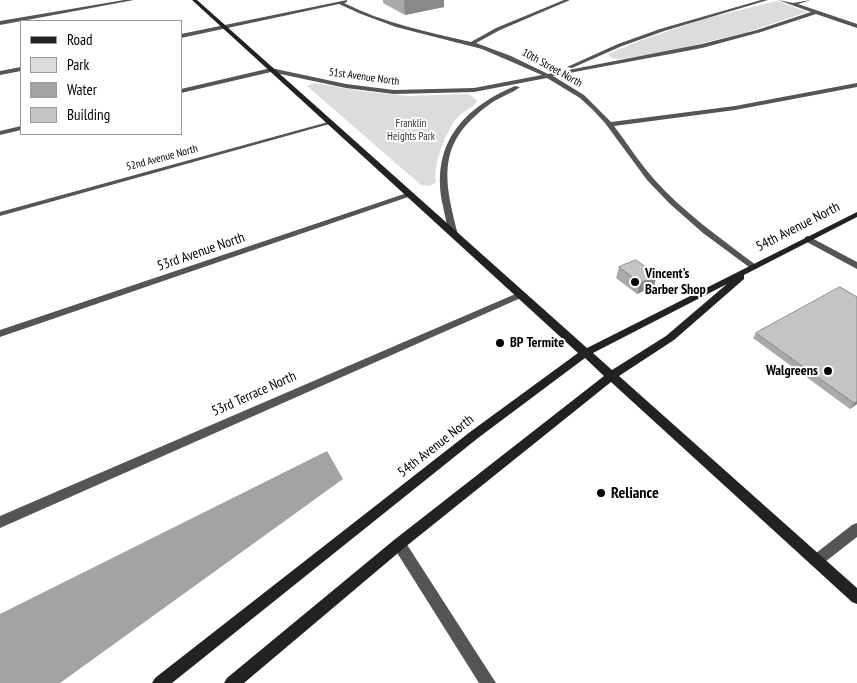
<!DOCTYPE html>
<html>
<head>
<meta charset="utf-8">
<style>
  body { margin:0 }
  #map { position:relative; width:857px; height:683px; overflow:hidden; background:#fff; font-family:"PT Sans Narrow",sans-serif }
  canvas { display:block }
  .legend { position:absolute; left:20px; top:20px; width:162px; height:115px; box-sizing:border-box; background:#fff; border:1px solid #999; margin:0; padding:6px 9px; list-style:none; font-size:15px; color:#000 }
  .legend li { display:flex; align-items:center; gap:10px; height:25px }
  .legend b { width:25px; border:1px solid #999 }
</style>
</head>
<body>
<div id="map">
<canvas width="857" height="683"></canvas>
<ul class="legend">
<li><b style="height:6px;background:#222"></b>Road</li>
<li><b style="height:14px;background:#dcdcdc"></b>Park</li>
<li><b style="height:14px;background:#a3a3a3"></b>Water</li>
<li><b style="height:14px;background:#c4c4c4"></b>Building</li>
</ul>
</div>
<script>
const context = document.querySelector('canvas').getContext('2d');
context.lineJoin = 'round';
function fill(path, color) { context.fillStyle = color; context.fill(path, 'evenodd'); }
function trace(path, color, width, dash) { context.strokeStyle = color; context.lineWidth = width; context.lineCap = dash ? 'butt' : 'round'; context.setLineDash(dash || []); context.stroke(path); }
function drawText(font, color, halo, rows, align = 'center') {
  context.font = font + ' "PT Sans Narrow",sans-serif'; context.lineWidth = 4; context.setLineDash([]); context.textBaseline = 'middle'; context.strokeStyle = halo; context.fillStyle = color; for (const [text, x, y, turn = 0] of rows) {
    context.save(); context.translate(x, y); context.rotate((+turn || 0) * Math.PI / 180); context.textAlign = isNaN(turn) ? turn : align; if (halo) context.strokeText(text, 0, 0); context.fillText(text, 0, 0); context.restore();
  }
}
fill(new Path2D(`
  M 777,1 L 807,12 L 744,33 L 665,52 L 619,59 L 612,58 L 608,54 L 642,40 L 704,19 Z
  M 315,83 L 360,91 L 409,96 L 467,94 L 472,96 L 477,101 C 473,108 464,111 459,116 C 447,128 432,165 436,182 C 431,187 428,186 421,185 L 307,86 Z`), '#dcdcdc');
fill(new Path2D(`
  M 327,451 L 343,479 L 60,683 L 0,683 L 0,614 Z`), '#a3a3a3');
fill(new Path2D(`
  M 124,0 L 134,0 L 0,25 L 0,21 Z
  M 347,0 L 347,2 L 344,3 C 384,23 427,32 471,42 L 496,28 L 564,0 L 570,0 L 500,30 L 476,43 L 511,56 L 548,74 L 702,44 L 757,30 L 811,12 L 778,0 L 793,3 L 811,0 L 798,4 L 857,24 L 857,28 L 816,14 L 761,32 L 702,48 L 553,76 L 584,95 L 611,122 L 735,106 L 857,83 L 857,87 L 735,110 L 614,126 C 627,143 639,162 653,178 C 683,212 720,238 756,265 L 757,267 L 753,270 L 703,233 L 670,204 L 647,180 L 605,123 L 593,110 L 580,98 L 547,78 L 474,92 L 394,94 L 346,88 L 271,72 L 181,93 L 181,89 L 271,68 L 346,84 L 394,90 L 474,88 L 542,75 L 482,49 L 396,27 L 361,14 L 339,4 L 181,38 L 181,34 Z
  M 761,0 L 768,0 L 664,31 L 622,46 L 572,68 L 567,67 L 618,44 L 660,29 Z
  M 21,67 L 21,71 L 0,75 L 0,71 Z
  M 515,86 L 520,87 C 511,94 499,97 490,104 C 437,142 443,177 458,234 L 454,237 L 451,236 C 447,227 445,216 443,206 C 430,146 461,109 515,86 Z
  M 328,122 L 333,123 L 0,216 L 0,212 Z
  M 21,126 L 21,130 L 0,135 L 0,131 Z
  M 407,193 L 413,193 L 414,195 L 0,337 L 0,330 Z
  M 808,236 L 857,262 L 857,269 L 805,241 L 805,237 Z
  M 520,292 L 525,295 L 523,297 L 0,528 L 0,516 Z
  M 857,523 L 857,537 L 821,565 L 816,567 L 811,565 L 809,561 L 811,557 L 852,525 Z
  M 399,538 L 404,540 L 496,683 L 479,683 L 394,548 L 392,544 L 394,540 Z`), '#555');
fill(new Path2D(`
  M 192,0 L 197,0 L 587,348 L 857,212 L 857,217 L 744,275 L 744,279 L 674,340 L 619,376 L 857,588 L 857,604 L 852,602 L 611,382 L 404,548 L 244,683 L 224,683 L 227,678 L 394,540 L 604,376 L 585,358 L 478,438 L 172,683 L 152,683 L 155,678 L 470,432 L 578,353 ZM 727,284 L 666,336 L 612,370 L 593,353 Z`), '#222');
fill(new Path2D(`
  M 383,0 L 444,0 L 444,7 L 405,15 L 383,3 Z
  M 619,267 L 654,286 L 637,294 L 616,278 Z
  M 756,333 L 857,404 L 850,409 L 753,338 Z`), '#a9a9a9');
fill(new Path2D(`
  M 404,0 L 444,0 L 444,7 L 405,15 Z
  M 657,275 L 654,286 L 637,294 L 640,283 Z
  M 857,401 L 857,404 L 850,409 L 854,403 Z`), '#898989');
const building = new Path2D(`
  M 636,260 L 657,275 L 640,283 L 619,267 Z
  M 840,287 L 857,297 L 857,401 L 854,403 L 756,333 Z`);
fill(building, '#c4c4c4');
trace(building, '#898989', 1);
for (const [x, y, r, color] of [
  [635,282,5,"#000"],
  [500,343,5,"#000"],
  [828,371,5,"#000"],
  [601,493,5,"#000"]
]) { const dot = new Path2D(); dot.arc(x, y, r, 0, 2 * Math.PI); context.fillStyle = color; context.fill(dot); trace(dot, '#fff', 2); }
drawText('11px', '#000', '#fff', [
  ["10th Street North",552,68,29],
  ["51st Avenue North",364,77,8],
  ["52nd Avenue North",162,158,-15]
]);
drawText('11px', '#333', '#fff', [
  ["Franklin",411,124],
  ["Heights Park",411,137]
]);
drawText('14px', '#000', '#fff', [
  ["54th Avenue North",798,227,-27],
  ["53rd Avenue North",201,252,-19],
  ["53rd Terrace North",254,394,-24],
  ["54th Avenue North",436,446,-38]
]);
drawText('bold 14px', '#000', '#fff', [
  ["Vincent's",645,274],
  ["Barber Shop",645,290],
  ["BP Termite",510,343],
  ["Walgreens",818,371,"right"]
], 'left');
drawText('bold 16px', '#000', '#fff', [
  ["Reliance",611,493]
], 'left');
</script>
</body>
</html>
